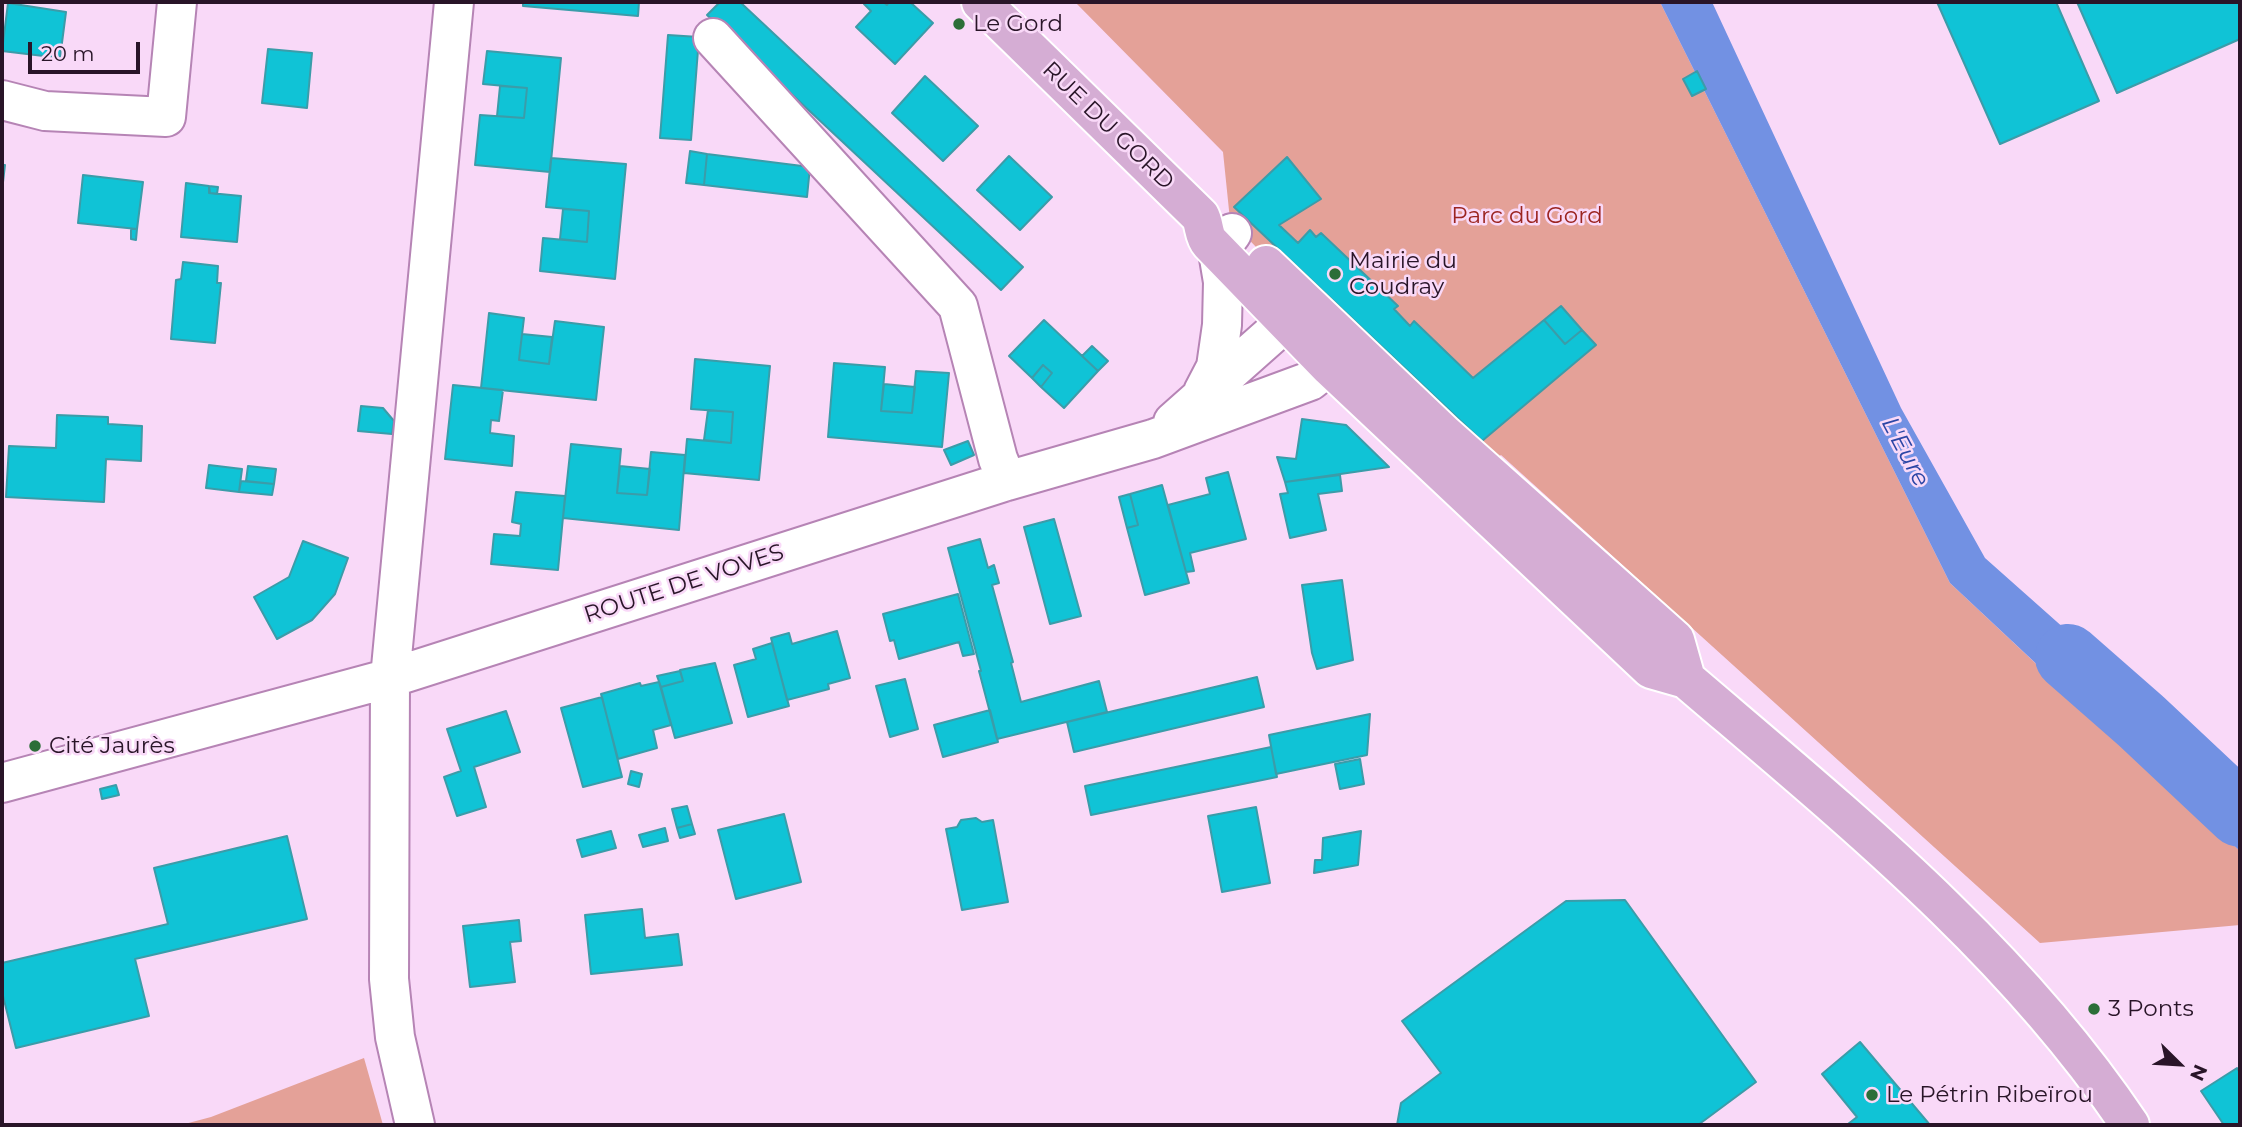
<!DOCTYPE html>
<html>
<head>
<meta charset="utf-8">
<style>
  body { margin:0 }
  #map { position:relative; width:2242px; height:1127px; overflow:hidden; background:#f9d9f8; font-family:Montserrat,sans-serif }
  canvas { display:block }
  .frame { position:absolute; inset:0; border:4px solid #291528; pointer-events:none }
  .north { position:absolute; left:2144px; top:1029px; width:70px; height:70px; -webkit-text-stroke:5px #f9d9f8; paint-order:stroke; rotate:114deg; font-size:19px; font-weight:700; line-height:28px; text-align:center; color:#291528 }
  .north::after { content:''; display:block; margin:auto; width:24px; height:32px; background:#291528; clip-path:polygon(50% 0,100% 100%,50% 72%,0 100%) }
  .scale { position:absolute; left:28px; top:42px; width:112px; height:32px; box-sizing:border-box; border:4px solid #291528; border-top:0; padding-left:9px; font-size:21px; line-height:24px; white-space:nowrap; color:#291528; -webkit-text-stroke:5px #f9d9f8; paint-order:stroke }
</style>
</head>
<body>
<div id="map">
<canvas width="2242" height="1127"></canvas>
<div class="frame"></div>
<div class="north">N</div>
<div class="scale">20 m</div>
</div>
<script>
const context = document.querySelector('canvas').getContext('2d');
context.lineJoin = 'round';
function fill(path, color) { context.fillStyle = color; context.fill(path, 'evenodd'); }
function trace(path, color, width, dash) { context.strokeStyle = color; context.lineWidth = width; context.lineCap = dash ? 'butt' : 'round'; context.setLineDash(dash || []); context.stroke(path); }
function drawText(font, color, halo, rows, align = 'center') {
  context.font = font + ' Montserrat,sans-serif'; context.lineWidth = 5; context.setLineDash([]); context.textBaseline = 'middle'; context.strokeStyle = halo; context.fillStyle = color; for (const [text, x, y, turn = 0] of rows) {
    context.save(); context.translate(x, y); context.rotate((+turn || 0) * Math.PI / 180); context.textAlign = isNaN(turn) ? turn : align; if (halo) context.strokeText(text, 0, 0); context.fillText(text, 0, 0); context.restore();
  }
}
fill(new Path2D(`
  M 1075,2 L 1660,2 L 1950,583 L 2128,750 L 2240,851 L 2240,925 L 2040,943 L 1501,455 L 1474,473 L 1230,220 L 1223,152 Z
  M 364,1058 L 383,1125 L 181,1125 L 211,1117 Z`), '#e4a198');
fill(new Path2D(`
  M 1660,2 L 1712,2 L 1901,408 L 1985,558 L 2146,701 L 2123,745 L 1950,583 Z
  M 2158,709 L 2240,784 L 2240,851 L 2128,750 Z`), '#7291e3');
trace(new Path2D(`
  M 2068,657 L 2141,721 L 2240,814`), '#7291e3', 66);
const building = new Path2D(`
  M 523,2 L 639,2 L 638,16 L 523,6 Z
  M 720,2 L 740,2 L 1023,267 L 1001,290 L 707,15 Z
  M 866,2 L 883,2 L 887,5 L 889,2 L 910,2 L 933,23 L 895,64 L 856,27 L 871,11 L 864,4 Z
  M 1937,2 L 2056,2 L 2099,101 L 2000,144 Z
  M 2077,2 L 2240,2 L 2240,39 L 2117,93 Z
  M 8,3 L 66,12 L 60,58 L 2,51 Z
  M 668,35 L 699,37 L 691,140 L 660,138 Z
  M 268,49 L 312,53 L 307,108 L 262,103 Z
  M 487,51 L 561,58 L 550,172 L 475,165 L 480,115 L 524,118 L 527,88 L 483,84 Z
  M 1697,71 L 1706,89 L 1692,96 L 1683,79 Z
  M 925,76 L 978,126 L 943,161 L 892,113 Z
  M 500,86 L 527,88 L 524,118 L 497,116 Z
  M 690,151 L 707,154 L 704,185 L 686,183 Z
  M 707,154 L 810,167 L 807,197 L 704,185 Z
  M 1009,156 L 1052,197 L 1020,230 L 977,190 Z
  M 1287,157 L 1321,199 L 1279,225 L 1298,243 L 1310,230 L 1316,237 L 1321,233 L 1398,306 L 1394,309 L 1410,326 L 1414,321 L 1473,378 L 1544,320 L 1565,344 L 1582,330 L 1596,345 L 1482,441 L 1234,207 Z
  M 551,158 L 626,164 L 615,279 L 540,271 L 543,238 L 587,242 L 589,211 L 546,207 Z
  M 2,165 L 5,165 L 2,191 Z
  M 83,175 L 143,182 L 137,229 L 78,223 Z
  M 186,183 L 209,186 L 210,193 L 241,196 L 237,242 L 181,237 Z
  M 209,186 L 218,187 L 217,194 L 209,193 Z
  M 563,209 L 589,211 L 587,242 L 560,239 Z
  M 131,229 L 137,229 L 136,240 L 131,239 Z
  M 183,262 L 218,266 L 217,283 L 221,283 L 215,343 L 171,339 L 176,280 L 181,279 Z
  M 1561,306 L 1582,330 L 1565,344 L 1544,320 Z
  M 489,313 L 524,318 L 519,360 L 549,364 L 555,321 L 604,327 L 596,400 L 481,388 Z
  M 1044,320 L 1098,371 L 1064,408 L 1041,387 L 1052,373 L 1043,365 L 1032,378 L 1009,356 Z
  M 522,334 L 552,337 L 549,364 L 519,360 Z
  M 1092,346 L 1108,361 L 1098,371 L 1082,356 Z
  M 695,359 L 770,366 L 759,480 L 684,473 L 687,439 L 731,443 L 733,412 L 691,409 Z
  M 834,363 L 885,367 L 881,411 L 912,413 L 916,371 L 949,373 L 942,447 L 828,437 Z
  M 1043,365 L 1052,373 L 1041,387 L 1032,378 Z
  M 884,384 L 915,387 L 912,413 L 881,411 Z
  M 453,385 L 503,390 L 499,421 L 491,420 L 490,433 L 514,436 L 512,466 L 445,459 Z
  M 361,406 L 383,408 L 394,421 L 392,434 L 358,431 Z
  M 708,410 L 733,412 L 731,443 L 704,440 Z
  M 57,415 L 108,417 L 108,424 L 142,426 L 141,461 L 106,459 L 104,502 L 6,497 L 9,446 L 56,448 Z
  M 1302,419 L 1346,425 L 1389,467 L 1285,482 L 1277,457 L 1296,459 Z
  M 968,441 L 974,455 L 951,465 L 944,450 Z
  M 571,444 L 621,449 L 617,493 L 647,495 L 651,452 L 685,455 L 679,530 L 563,518 Z
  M 209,465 L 242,469 L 239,492 L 206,488 Z
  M 248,466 L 276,469 L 274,484 L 246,481 Z
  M 620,466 L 650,469 L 647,495 L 617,493 Z
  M 1228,472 L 1246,539 L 1190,553 L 1194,571 L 1186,572 L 1168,505 L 1210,494 L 1206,478 Z
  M 1340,475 L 1342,491 L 1318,494 L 1326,530 L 1290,538 L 1280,494 L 1288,493 L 1285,482 Z
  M 241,481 L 274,484 L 272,495 L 239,492 Z
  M 1162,485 L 1189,583 L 1145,595 L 1127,528 L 1138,525 L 1130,494 Z
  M 516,492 L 565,496 L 558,570 L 491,564 L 494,534 L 520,536 L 521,524 L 512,522 Z
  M 1130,494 L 1138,525 L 1127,528 L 1119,497 Z
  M 1054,519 L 1081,616 L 1050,624 L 1024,527 Z
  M 980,539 L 988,568 L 994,565 L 999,583 L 992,585 L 1013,662 L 1011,663 L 1021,702 L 1099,681 L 1107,712 L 997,739 L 979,671 L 981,671 L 948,548 Z
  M 303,541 L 348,558 L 335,594 L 312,620 L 277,639 L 254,597 L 289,577 Z
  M 1342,580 L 1353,660 L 1317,669 L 1312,653 L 1302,585 Z
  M 958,594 L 974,654 L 963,656 L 959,642 L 899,659 L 894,640 L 890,641 L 883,614 Z
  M 837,631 L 850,678 L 828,684 L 829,689 L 787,700 L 771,638 L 789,633 L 792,644 Z
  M 772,643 L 789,706 L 748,717 L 734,665 L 756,659 L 753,649 Z
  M 715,663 L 732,723 L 675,738 L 661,687 L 683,681 L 680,670 Z
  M 680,671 L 683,681 L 661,687 L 657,676 Z
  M 1257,677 L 1264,707 L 1074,752 L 1067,722 Z
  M 905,679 L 918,729 L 890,737 L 876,686 Z
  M 659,682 L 671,725 L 653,730 L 657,748 L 618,759 L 601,694 L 640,683 L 641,686 Z
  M 602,697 L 622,777 L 583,787 L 561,708 Z
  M 990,710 L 998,742 L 943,757 L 934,725 Z
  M 506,711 L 520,752 L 474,767 L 486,807 L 457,816 L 444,777 L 461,771 L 447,729 Z
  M 1370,714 L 1367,755 L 1276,774 L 1269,735 Z
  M 1271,747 L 1277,777 L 1091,815 L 1085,786 Z
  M 1360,759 L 1364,784 L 1340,789 L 1335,764 Z
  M 631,771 L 642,774 L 639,787 L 628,784 Z
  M 116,785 L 119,795 L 102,799 L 100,789 Z
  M 687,806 L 692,824 L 677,828 L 672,809 Z
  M 1256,807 L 1270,883 L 1222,892 L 1208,816 Z
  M 784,814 L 801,882 L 736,899 L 718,830 Z
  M 976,818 L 982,822 L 993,820 L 1008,902 L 962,910 L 946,829 L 957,827 L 961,820 Z
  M 692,824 L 695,834 L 680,838 L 677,828 Z
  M 665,828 L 668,841 L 643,847 L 639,835 Z
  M 611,831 L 616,848 L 582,857 L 577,840 Z
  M 1361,831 L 1358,865 L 1314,873 L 1315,860 L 1322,860 L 1323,838 Z
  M 287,836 L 307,919 L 135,959 L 149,1016 L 16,1048 L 2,992 L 2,963 L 168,924 L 154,868 Z
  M 1625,900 L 1756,1082 L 1698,1125 L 1397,1125 L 1401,1103 L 1441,1073 L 1402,1021 L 1566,901 Z
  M 642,909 L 645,938 L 678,934 L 682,965 L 591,974 L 585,915 Z
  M 519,920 L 521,941 L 510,942 L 515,982 L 470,987 L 463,926 Z
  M 1860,1042 L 1930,1125 L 1849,1125 L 1848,1124 L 1857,1117 L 1822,1074 Z
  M 2237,1068 L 2240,1073 L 2240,1125 L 2224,1125 L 2201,1091 Z`);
fill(building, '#10c3d6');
trace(building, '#3b9ca9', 2);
const minor = new Path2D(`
  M 713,38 L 958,306 L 998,459 L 1007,481
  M 2,100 L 45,111 L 166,117 L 177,2
  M 1203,392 L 1216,367 L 1222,325 L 1223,282 L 1218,252 L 1232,233
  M 1173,422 L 1306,304
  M 2,783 L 390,678 L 1007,481 L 1153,439 L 1310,381 L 1352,348
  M 415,1125 L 395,1037 L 389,979 L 390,678 L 454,2`);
const major = new Path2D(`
  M 981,2 L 1200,216 C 1205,225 1203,235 1210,243 L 1330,367 L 1651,669 L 1686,679 C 1845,815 2013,950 2130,1125
  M 1266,265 L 1445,435 L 1675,640 L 1686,679`);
trace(minor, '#b684b5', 42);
trace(major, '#fff', 42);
trace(minor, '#fff', 38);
trace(major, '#d5add4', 38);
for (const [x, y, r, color] of [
  [959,24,7,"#2c6e38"],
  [1335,274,7,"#2c6e38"],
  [35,746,7,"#2c6e38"],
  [2094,1009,7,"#2c6e38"],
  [1872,1095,7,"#2c6e38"]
]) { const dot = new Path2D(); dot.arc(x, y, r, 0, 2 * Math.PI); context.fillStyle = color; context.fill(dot); trace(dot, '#f9d9f8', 2.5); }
drawText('23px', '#291528', '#f9d9f8', [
  ["Le Gord",973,24],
  ["Mairie du",1349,261],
  ["Coudray",1349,287],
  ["Cité Jaurès",49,746],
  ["3 Ponts",2108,1009],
  ["Le Pétrin Ribeïrou",1886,1095]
], 'left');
drawText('23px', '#291528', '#f9d9f8', [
  ["RUE DU GORD",1108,126,44],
  ["ROUTE DE VOVES",684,584,-18]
]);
drawText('23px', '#9b2420', '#f9d9f8', [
  ["Parc du Gord",1527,216]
]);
drawText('italic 24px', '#2b46a5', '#f9d9f8', [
  ["L'Eure",1905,452,62]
]);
</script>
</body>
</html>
